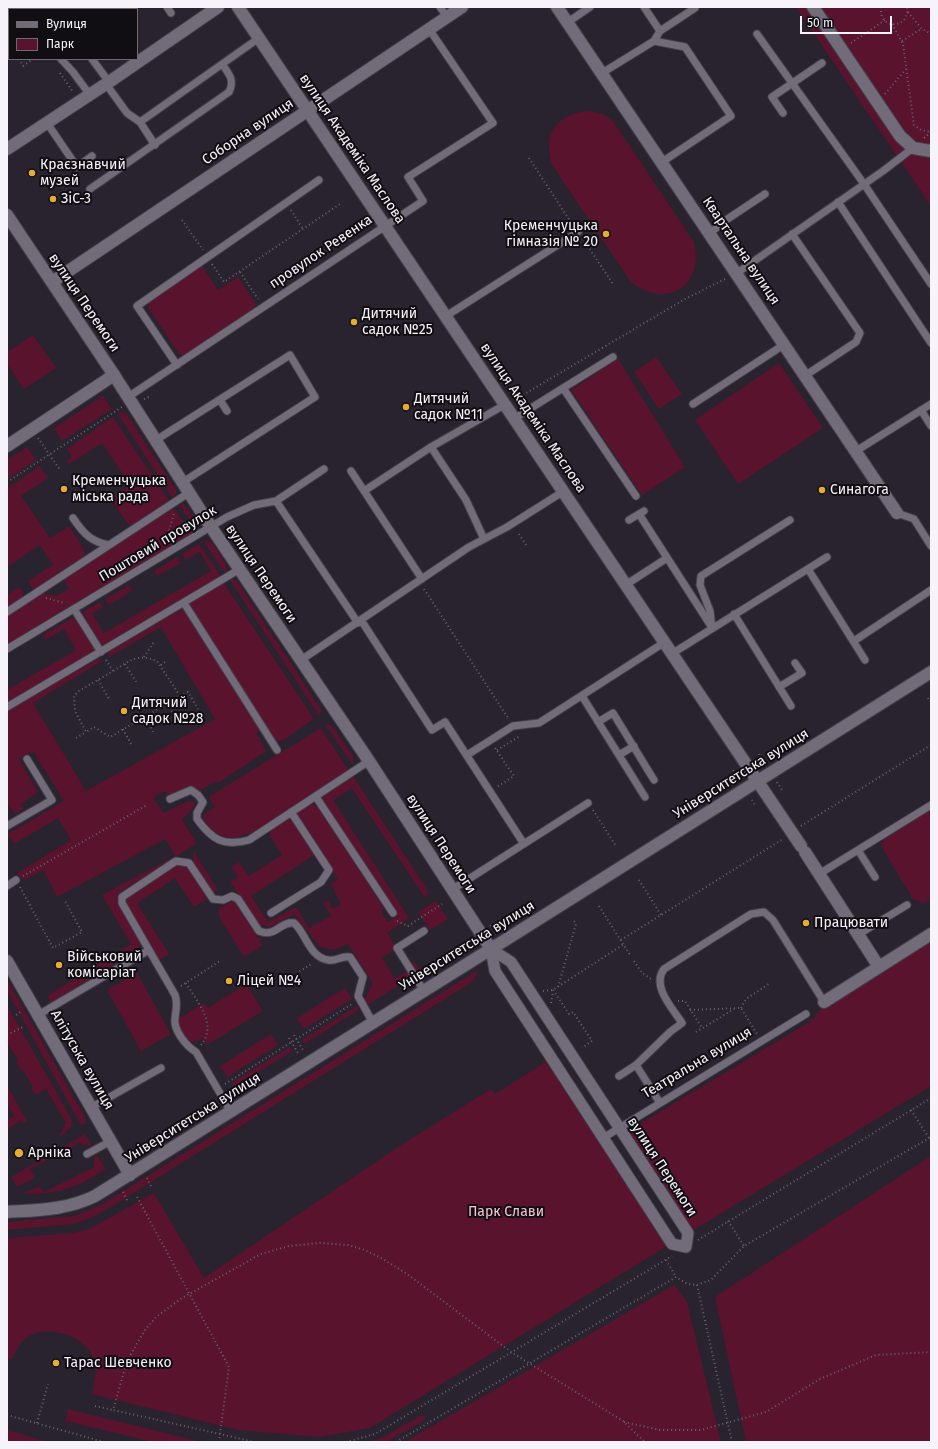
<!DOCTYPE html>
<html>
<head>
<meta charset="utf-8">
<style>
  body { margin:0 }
  #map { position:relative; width:938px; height:1449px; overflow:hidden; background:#29232f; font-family:"Fira Sans",sans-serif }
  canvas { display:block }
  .frame { position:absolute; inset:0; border:8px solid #f7f3fb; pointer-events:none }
  .legend { position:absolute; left:8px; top:8px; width:130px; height:52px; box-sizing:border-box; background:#110e13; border:1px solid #6d6a70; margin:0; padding:5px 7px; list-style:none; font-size:12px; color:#f7f3fb }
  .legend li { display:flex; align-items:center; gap:8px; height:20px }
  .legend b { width:20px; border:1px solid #6d6a70 }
  .scale { position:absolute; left:800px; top:16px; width:92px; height:18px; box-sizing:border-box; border:2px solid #f7f3fb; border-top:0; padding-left:5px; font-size:12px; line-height:14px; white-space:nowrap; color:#f7f3fb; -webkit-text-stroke:3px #110e13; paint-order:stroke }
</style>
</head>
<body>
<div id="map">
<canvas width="938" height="1449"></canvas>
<div class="frame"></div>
<ul class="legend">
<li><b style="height:5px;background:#726b79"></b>Вулиця</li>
<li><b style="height:11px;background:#59132d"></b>Парк</li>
</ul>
<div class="scale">50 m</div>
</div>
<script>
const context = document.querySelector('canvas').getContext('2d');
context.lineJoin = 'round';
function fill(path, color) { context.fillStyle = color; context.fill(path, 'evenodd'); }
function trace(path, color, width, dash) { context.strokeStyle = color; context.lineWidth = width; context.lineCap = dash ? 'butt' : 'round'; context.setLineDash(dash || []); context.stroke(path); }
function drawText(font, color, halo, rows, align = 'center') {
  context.font = font + ' "Fira Sans",sans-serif'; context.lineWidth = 4; context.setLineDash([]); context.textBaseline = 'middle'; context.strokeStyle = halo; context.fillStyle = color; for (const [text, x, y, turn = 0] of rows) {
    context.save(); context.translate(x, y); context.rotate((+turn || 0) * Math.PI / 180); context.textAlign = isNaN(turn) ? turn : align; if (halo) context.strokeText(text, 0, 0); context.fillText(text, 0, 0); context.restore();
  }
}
fill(new Path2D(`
  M 796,7 L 931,7 L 931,206 Z
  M 590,111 L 603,114 L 613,121 L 694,242 C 705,286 666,310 631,282 L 552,165 C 542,133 557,113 590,111 Z
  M 201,265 L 218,290 L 238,277 L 258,307 L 188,354 L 180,355 L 149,309 L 148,300 Z
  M 33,335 L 56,368 L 24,389 L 7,364 L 7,352 Z
  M 656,357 L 682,394 L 659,409 L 634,372 Z
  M 618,359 L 685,467 L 642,495 L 571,390 Z
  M 779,363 L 823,428 L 738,484 L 695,420 Z
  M 103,396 L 112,409 L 62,441 L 54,428 Z
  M 122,412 L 126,413 L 177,492 L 173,499 L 118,414 Z
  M 113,417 L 169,501 L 132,525 L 128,524 L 111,499 L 130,485 L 102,443 L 69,464 L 66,461 L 72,457 L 67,449 Z
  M 27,447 L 36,460 L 7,479 L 7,460 Z
  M 40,466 L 48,478 L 21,496 L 50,538 L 69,526 L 81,544 L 85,554 L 81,558 L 35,589 L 32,588 L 28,581 L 53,565 L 40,545 L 7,567 L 7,488 Z
  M 184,504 L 199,524 L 197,531 L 179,505 Z
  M 174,508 L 192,534 L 7,645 L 7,615 L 40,593 L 56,596 L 69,589 L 63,578 Z
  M 209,541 C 216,546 230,567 226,575 L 204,542 Z
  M 199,544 L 221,577 L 103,646 L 101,645 L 82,612 L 100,602 L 103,607 L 92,614 L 104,633 L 211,571 L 200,552 L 185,560 L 182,554 Z
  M 177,557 L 181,563 L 157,576 L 154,571 Z
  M 233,579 L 236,580 L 322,711 L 319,716 L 230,580 Z
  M 224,583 L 314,719 L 284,740 L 279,741 L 274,738 L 190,607 L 189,605 L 193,601 Z
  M 129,585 L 132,591 L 108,605 L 105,599 Z
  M 19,587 L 23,592 L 23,597 L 7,608 L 7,595 Z
  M 183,608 L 261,730 L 256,734 L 265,748 L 265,752 L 218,783 L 216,781 L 201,790 L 194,788 L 192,785 L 170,799 L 165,791 L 153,798 L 164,813 L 188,801 L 195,802 L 195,805 L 182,820 L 197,843 L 117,894 L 117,900 L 141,940 L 139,948 L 51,1003 L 47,996 L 131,944 L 102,895 L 175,856 L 165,839 L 57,897 L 44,870 L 26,879 L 22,879 L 17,873 L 71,840 L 58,818 L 14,844 L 8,834 L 64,801 L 33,751 L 19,759 L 38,792 L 21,804 L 24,809 L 15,814 L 7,803 L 7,710 L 100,658 L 102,661 L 33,703 L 86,791 L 215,719 L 161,627 L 109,657 L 108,654 L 110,651 Z
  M 76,616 L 95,651 L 7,704 L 7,690 L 76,650 L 64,629 L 46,640 L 43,635 Z
  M 329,724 L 332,726 L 353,756 L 353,765 L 325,725 Z
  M 321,728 L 349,771 L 257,830 C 247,835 228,842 218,835 C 211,831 206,822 202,816 L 215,807 L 210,800 L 210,796 Z
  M 353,776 L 428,891 L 425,898 L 352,788 L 333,800 L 409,918 L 387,933 L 397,948 L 382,958 L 395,979 L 410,969 L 408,965 L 414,961 L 421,971 L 408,980 L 405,977 L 401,980 L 403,983 L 367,1005 L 365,999 L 373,983 L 348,944 L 334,950 L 320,947 L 294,914 L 270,927 L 259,924 L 230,882 L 238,877 L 232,867 L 239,862 L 249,876 L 282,855 L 270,836 L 271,829 L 291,816 L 314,852 L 313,856 L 251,896 L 268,922 L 296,907 L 309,928 L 331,916 L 323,903 L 329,901 L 332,909 L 341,905 L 331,883 L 338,880 L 296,813 L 307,806 L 314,804 L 319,808 L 383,907 L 382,914 L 388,922 L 397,916 L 322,800 L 322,796 Z
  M 931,810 L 931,899 L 923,903 L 913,899 L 881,846 L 885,838 Z
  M 194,852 L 218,890 L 213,893 L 193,861 Z
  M 179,864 C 194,867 201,886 209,898 L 194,907 L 175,878 L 137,903 L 169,954 L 159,960 L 127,905 L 126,896 Z
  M 234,900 L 263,945 L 244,957 L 219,917 L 218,909 Z
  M 436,901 L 448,919 L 430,930 L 418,912 Z
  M 931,940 L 931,1086 L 692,1231 L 628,1131 L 811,1021 L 823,1007 Z
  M 478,970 L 475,978 L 469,984 L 114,1205 L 91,1218 L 73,1224 L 7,1230 L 7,1222 L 74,1216 L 101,1205 Z
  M 137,973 L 171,1034 L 141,1051 L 107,990 Z
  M 7,980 L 86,1119 L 86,1123 L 81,1125 L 7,991 Z
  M 246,984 L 263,1011 L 207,1045 L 203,1038 L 193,1042 C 184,1041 177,1028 178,1019 L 204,1003 L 208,1008 Z
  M 345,988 L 352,999 L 304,1029 L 297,1018 Z
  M 7,1005 L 72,1120 L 71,1127 L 60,1137 L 60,1133 L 63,1131 L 62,1129 L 65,1127 L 64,1125 L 66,1123 L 46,1089 L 35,1095 L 31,1088 L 33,1087 L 23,1070 L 22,1071 L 16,1062 L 18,1060 L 7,1043 Z
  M 357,1006 L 359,1010 L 304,1044 L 302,1040 Z
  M 271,1034 L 278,1045 L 227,1077 L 220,1066 Z
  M 290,1047 L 292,1051 L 234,1087 L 231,1083 Z
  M 546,1062 L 667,1246 L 370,1428 L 319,1437 L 238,1430 L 92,1394 C 94,1383 98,1371 94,1360 C 87,1336 46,1323 26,1338 C 19,1344 16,1351 12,1359 L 7,1358 L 7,1238 L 74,1233 L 91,1228 L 154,1193 L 204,1278 L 401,1145 L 491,1089 L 495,1094 Z
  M 7,1085 L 27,1121 L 23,1123 L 21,1121 L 7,1129 L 7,1120 L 14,1116 L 7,1104 Z
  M 85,1134 L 92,1146 L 83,1145 L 80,1142 L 30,1169 L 35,1178 L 17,1187 L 11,1177 Z
  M 97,1155 L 106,1169 C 75,1189 59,1194 22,1194 L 39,1186 L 44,1192 L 94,1167 L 94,1157 Z
  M 931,1156 L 931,1442 L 746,1442 L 715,1297 Z
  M 674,1285 L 687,1302 L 721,1442 L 405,1442 Z
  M 68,1409 L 202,1442 L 153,1442 L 65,1421 Z
  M 422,1415 L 425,1417 L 425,1420 L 386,1442 L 370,1442 L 385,1436 Z
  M 7,1430 L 48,1442 L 7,1442 Z`), '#59132d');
const service = new Path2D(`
  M 54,7 L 56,9
  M 167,7 L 171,13
  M 440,7 L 447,17
  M 644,7 L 660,31
  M 568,22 L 590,7
  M 757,34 L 864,184 L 931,284
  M 654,41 L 685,47 L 731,116 L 662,162
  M 7,42 L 9,45
  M 61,59 L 73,72 L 90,95
  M 92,59 L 109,82
  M 602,73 L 654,41 L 660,31 L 695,8 L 694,7
  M 106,84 L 127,113 L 140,122 L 155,145
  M 783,113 L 772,97 L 822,63
  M 140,122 L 259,38
  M 47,123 L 77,167 L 92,156
  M 90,189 L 229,92 C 235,80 229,74 222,64
  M 838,202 L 931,343
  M 710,233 L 726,220 L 765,194
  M 792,234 L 860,333 L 856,342 L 806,375
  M 737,273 L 883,171 L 913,148
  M 446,316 L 578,232
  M 177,365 L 137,306 L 319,180
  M 563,388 L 636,496
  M 128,397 L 423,201 L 408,177 L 493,123 L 429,29
  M 220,400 L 227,411
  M 693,404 L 785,344
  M 921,410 L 931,426
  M 515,418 L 613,357
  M 156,440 L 290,355 L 315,397 L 183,482
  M 431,447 L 466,500 L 484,539
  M 856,451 L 931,404
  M 351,471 L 422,579
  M 364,491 L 431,447 L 506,404
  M 276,501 L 358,623
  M 897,513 L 914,519 L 931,546
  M 639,514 L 711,626
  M 73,518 C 83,533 91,542 109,545
  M 629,520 L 644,511
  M 808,569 L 865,660
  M 627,584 L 667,558
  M 184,603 L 277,750
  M 74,609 L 101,652
  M 7,612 L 190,492
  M 734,614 L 791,706
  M 361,620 L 432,730 L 445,722 L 524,844
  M 712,628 L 710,611 L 700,585 L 701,576 L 790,520
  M 854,641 L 931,590
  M 7,649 L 227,517 L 254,505 L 276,501 L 324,469
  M 673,653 L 827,557
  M 301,660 L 469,547 L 507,527 L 564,491
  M 779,687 L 802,673 L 795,663
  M 582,696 L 645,797
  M 7,707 L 240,569
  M 598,722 L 613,713 L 654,780
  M 467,755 L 513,726 L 539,723 L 665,642
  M 619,755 L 634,746
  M 316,797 L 393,913
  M 170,799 L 191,790 L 198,795 L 203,802 L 197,813 L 197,819 C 212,840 224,847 249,840 L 369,761
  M 7,826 L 52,800 L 27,759
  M 858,850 L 875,877
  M 819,874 L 931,805
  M 7,886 L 16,880
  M 453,889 L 588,803
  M 271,913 L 321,882 L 329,870 L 291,812
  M 424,931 L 397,948 L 424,991
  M 859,934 L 907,905
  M 149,950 L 122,903 L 122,897 L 176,861 L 189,863 L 213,899 L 223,900 L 232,896 L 238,899 L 259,931 C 276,938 280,921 294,923 C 306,933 309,957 328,960 C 336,962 342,955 350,957 L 363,977 L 358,996 L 373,1023
  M 38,1015 L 149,950 L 175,995 C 178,1003 176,1009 175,1018 C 173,1030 186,1046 196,1052 L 231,1112
  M 636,1065 L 660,1103
  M 619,1076 L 636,1065 L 670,1032 L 682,1023 C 673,1009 651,986 664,969 L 751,914 L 764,912 L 773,920 L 824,1002
  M 92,1107 L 161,1068
  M 603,1138 L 806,1014
  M 87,1154 L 111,1141`);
const pedestrian = new Path2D(`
  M 491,949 L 511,962 L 688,1233 L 686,1247 L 672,1244 L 495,971 Z`);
const minor = new Path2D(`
  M 238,7 L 801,846
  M 557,7 L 897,513
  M 813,7 L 900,136 L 913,148 L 931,151
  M 7,446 L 114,375
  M 805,852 L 879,967
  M 7,961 L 130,1175
  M 824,1002 L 931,934`);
const tertiary = new Path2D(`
  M 7,149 L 109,82 L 218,7
  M 52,282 L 462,7
  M 7,1212 C 38,1210 67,1210 95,1196 L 491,949`);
const secondary = new Path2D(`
  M 7,215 L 114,375 L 211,527 L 369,761 L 491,949 L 931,672`);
trace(service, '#443f49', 9);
trace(pedestrian, '#443f49', 13);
trace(minor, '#443f49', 14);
trace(tertiary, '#443f49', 14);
trace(secondary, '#443f49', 14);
trace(new Path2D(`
  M 881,7 C 878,31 911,29 907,7
  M 908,12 L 921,28 L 931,34
  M 892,24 L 903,44 L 914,125 L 921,130 L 931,132
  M 902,41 L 921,29
  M 851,43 L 885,20
  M 19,59 L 23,66 L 33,59
  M 60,73 L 73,92
  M 885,94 L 906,69
  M 924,138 L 931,132
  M 529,158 L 572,224
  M 291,210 L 303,229
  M 182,220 L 203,250
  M 583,239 L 613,284
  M 212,264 L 224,282 L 340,204
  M 240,272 L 258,299
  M 144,399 L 149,397
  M 516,399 L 685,299 L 725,279
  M 38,438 L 60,470
  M 7,482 L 122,407
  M 519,534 L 526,545
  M 166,542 L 174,513
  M 424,589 L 508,718
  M 46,598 L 64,603
  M 144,657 L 154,642
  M 106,660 L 113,671 L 79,691 L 74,696 L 75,711 L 86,732 L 94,727 L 110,737 L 180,696 L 157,661 C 136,653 130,661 113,671
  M 125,664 L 137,683
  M 161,665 L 165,662
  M 98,680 L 109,699
  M 180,696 L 188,692 L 198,709
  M 928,698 L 931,702
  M 167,704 L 178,721
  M 145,717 L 154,733
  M 123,729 L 131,744
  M 76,738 L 86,732
  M 495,748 L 514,776 L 497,787
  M 497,750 L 520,736
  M 759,754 L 764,763
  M 733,770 L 739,780
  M 777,782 L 782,790
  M 752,800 L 756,807
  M 593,810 L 616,846
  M 801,826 L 931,745
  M 23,876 L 147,805
  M 639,880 L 661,915
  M 20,887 L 53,948 L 82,932 L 65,901
  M 599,906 L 630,955
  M 397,921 L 408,926 L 442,904
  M 490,926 L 499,921 L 504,928
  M 471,939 L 467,941 L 471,947
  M 621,940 L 783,839
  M 634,961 L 642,973 L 651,979
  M 186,983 C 197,1002 218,1024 201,1045
  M 279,984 L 313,963
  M 181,986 L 220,961
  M 558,987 L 576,924 L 574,921
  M 553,990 L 569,1014 L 573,1012 L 592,1041 L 582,1048
  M 543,991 L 553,990 L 624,944
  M 678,1001 L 685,1001 L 702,1028
  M 551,1003 L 553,992
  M 741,1008 L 746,999 L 769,984
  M 690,1010 L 741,1008 L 757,1034
  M 16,1015 L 22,1011
  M 696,1032 L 734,1009
  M 7,1035 L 23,1027
  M 294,1035 L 303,1050
  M 289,1038 L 298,1053
  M 225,1084 L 352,1004
  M 911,1110 L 929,1138
  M 147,1178 L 152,1188
  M 123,1192 L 128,1202
  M 137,1197 L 229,1367 L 220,1434 L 254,1442
  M 728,1221 L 744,1246
  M 698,1240 L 931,1098
  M 666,1260 L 676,1277
  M 697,1285 L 732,1442
  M 95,1406 L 113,1410
  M 7,1415 L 104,1442
  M 624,1422 L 660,1430 L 701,1430 L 766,1412 L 820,1379 L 876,1355 L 931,1352
  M 37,1423 L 48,1384
  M 219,1442 L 220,1434 L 113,1410 L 127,1361 L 145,1330 L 156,1317 L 182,1298 L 261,1254 L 289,1246 L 320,1243 L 348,1245 L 365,1250 L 383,1259 L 407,1274 L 511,1352 L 623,1421 L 645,1442
  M 346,1442 L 375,1434 L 672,1256
  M 396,1442 L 676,1277 L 688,1284 L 697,1285 L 711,1280 L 744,1246 L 931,1137`), '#69636e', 2, [1, 3]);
trace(service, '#726b79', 7);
trace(pedestrian, '#726b79', 11);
trace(minor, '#726b79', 12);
trace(tertiary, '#726b79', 12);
trace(secondary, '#726b79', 12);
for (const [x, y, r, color] of [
  [32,173,4,"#e4ae35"],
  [53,199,4,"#e4ae35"],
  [606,234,4,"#e4ae35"],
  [354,322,4,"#e4ae35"],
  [406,407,4,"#e4ae35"],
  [64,489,4,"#e4ae35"],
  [822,490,4,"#e4ae35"],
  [124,711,4,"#e4ae35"],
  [806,923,4,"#e4ae35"],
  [59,965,4,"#e4ae35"],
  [229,981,4,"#e4ae35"],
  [19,1153,5,"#e4ae35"],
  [56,1363,4,"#e4ae35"]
]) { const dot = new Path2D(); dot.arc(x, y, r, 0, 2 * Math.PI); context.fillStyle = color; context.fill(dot); trace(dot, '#110e13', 1.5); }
drawText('14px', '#f7f3fb', '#110e13', [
  ["Соборна вулиця",248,132,-34],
  ["вулиця Академіка Маслова",352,149,56],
  ["Квартальна вулиця",741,251,56],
  ["провулок Ревенка",321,252,-34],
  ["вулиця Перемоги",84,303,56],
  ["вулиця Академіка Маслова",533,418,56],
  ["Поштовий провулок",158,544,-31],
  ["вулиця Перемоги",261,574,56],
  ["Університетська вулиця",741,774,-32],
  ["вулиця Перемоги",441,844,57],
  ["Університетська вулиця",467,946,-32],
  ["Алітуська вулиця",82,1060,60],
  ["Театральна вулиця",697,1063,-31],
  ["Університетська вулиця",193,1118,-32],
  ["вулиця Перемоги",662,1167,57]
]);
drawText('14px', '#f7f3fb', '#110e13', [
  ["Краєзнавчий",40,165],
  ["музей",40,181],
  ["ЗіС-3",61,199],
  ["Кременчуцька",598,226,"right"],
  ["гімназія № 20",598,242,"right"],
  ["Дитячий",362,314],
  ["садок №25",362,330],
  ["Дитячий",414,399],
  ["садок №11",414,415],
  ["Кременчуцька",72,481],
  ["міська рада",72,497],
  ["Синагога",830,490],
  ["Дитячий",132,703],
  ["садок №28",132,719],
  ["Працювати",814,923],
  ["Військовий",67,957],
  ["комісаріат",67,973],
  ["Ліцей №4",237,981],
  ["Арніка",28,1153],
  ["Тарас Шевченко",64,1363]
], 'left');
drawText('14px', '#f6c5d1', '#110e13', [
  ["Парк Слави",506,1212]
]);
</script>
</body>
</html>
